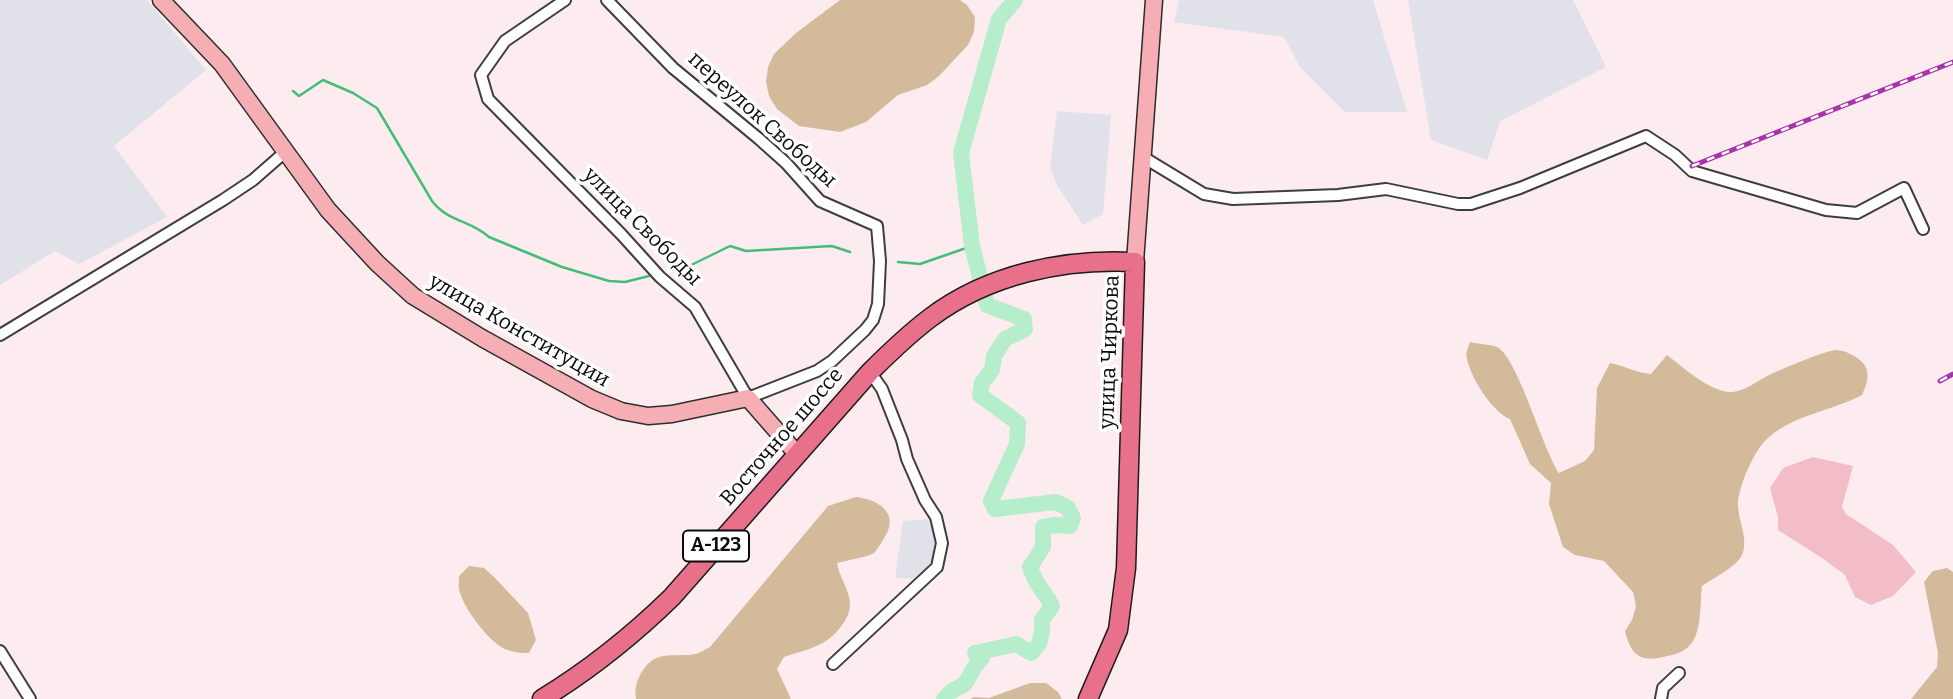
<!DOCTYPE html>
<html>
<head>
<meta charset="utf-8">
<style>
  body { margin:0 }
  canvas { display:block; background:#fdecef }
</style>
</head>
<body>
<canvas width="1953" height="699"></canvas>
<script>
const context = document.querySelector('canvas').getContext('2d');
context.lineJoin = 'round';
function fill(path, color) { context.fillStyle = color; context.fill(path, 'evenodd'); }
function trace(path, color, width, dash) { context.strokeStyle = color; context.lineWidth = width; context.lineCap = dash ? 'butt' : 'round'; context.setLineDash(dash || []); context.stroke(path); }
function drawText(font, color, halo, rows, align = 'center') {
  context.font = font + ' Bitter,serif'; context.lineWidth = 7; context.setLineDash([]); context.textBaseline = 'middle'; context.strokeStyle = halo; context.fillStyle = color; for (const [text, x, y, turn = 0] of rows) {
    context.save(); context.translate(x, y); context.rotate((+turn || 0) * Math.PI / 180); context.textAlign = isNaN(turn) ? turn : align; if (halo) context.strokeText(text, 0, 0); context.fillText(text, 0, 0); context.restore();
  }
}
fill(new Path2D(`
  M 0,0 L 147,0 L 206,70 L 114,146 L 167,217 L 79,264 L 55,251 L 0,285 Z
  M 1179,0 L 1373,0 L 1407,112 L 1345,112 L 1300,67 L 1284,37 L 1174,22 Z
  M 1408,0 L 1573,0 L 1606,67 L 1500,121 L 1487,160 L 1431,140 Z
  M 1057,111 L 1111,115 L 1103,214 L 1083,225 L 1057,185 L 1050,168 Z
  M 931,519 L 935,524 L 935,565 L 918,579 L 895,578 L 903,521 Z`), '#e0e1e9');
fill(new Path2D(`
  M 840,0 L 960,0 L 967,5 L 975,17 L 974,32 L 968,45 L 939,76 L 927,85 L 898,95 L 866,122 L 840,132 L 799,126 L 777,109 L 769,96 L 766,82 L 768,67 L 774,54 L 796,33 Z
  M 1470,342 C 1478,344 1489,344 1497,347 C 1517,356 1543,450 1559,473 L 1585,461 L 1594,450 L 1597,388 L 1610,363 C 1625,366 1636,373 1651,374 L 1667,355 C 1683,367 1711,393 1732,392 C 1746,391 1758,380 1771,374 C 1782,369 1826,350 1837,350 C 1846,351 1854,355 1861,361 C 1872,371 1867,384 1862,395 C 1832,411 1796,414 1769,437 C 1755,448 1738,487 1738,504 C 1738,522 1750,541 1741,557 C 1735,567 1712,579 1702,586 C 1700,603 1702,630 1691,644 C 1684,652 1677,654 1667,656 C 1642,663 1631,657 1625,631 L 1632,620 L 1636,606 L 1633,592 L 1604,561 L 1575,555 L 1563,547 L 1549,504 L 1551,483 L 1530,464 L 1510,419 C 1492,412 1471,378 1467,359 C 1465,353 1468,348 1470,342 Z
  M 856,497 C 880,500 901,514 883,540 C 881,543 877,550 874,553 C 866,558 846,560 837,563 C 839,577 850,590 850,605 C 850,612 846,620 842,625 C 827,647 807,649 784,657 L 777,669 L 791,699 L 636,699 C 634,689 637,681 641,673 C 656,648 673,658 695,654 C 701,653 705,649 710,647 L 828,506 Z
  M 469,566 L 484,568 L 495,578 L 528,613 L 536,640 L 529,653 C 519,653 510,652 501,647 C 486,637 466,611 460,593 C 458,588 459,582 459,576 Z
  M 1947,568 L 1953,572 L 1953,699 L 1911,699 L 1937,667 L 1938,653 L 1924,582 L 1933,571 Z
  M 1030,683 L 1046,683 L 1058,692 L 1062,699 L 970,699 L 974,697 L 989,698 Z`), '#d2ba9b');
fill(new Path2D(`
  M 1813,457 L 1853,466 L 1842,507 L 1846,514 L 1893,545 L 1916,572 L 1893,596 L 1871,605 L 1855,597 L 1845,575 L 1822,558 L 1778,530 L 1778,517 L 1770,488 L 1783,468 Z`), '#f3bdc8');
trace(new Path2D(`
  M 293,91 L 299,96 L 323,80 L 353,93 L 377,108 L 432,201 C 448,222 470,220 489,237 L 562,267 L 609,281 L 625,282 L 649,276
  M 898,262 L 920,264 L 972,246
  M 679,271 L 730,246 L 746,251 L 832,246 L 850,252`), '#45bd77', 2.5);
trace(new Path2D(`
  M 981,281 L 972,246 L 961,153 L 999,19 L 1015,0
  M 944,699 L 952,691 L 965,684 L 975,666 L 982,658 L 975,653 L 1016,644 L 1031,653 L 1039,644 L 1042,631 L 1042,620 L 1052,606 C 1044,590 1035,585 1030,567 L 1043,547 L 1043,527 L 1055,525 L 1070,526 L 1073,518 L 1068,508 L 1056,502 L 995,509 L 991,501 L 1017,444 L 1018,423 L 980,395 L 982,383 L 992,370 L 994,356 L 1005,339 L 1025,329 L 1024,319 L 987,305 L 985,297`), '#b6eecc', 16);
const minor = new Path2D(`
  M 565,0 L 505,41 L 481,75 L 488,99 L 621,234 L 660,277 L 695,307 L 748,398 L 817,371 L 832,361 L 865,330 L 873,320 L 878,304 L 880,261 L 877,226 L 820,201 L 786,163 L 758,138 L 673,68 L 607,0
  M 1143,157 L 1204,194 L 1233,199 L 1338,195 L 1386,189 L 1458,204 L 1471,204 L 1520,188 L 1646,136 L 1675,155 L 1692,171 L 1826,210 L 1857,213 L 1904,188 L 1923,229
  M 0,335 L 223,200 L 253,180 L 285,152
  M 0,651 L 30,699
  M 833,664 L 937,567 L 942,543 L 936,517 L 925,500 L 907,459 L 902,440 L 882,389 L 870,372
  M 1661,699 L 1663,688 L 1679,673`);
const secondary = new Path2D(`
  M 161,0 L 222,64 L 328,210 L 377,263 L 413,296 L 482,338 L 592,399 L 621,411 L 648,416 L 672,414 L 748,398 L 797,454
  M 1135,262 L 1154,0`);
const primary = new Path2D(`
  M 542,699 C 591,669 631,637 672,597 L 870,372 C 889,353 909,334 930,318 C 988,274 1065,258 1135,262 L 1126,568 L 1118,630 L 1088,699`);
trace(minor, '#3e3e3e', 14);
trace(secondary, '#2d2d2d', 19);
trace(primary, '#1c1c1c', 21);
trace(minor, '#fff', 10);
trace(secondary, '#f6aeb5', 16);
trace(primary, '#e9708b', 18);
const rail = new Path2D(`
  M 1692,166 L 1953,62
  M 1940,381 L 1953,374`);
trace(rail, '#a834ab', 5);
trace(rail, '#fff', 2.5, [8]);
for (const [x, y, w] of [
  [716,546,66]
]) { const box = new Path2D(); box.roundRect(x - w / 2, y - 15.5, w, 31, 5); context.fillStyle = '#fff'; context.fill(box); trace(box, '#0b0b0b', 2); }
drawText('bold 19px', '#0b0b0b', null, [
  ["А-123",716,546]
]);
drawText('21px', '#0b0b0b', '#fff', [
  ["переулок Свободы",762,120,42],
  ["улица Свободы",642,227,45],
  ["улица Конституции",519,331,30],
  ["улица Чиркова",1110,352,-88],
  ["Восточное шоссе",782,437,-49]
]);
</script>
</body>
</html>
